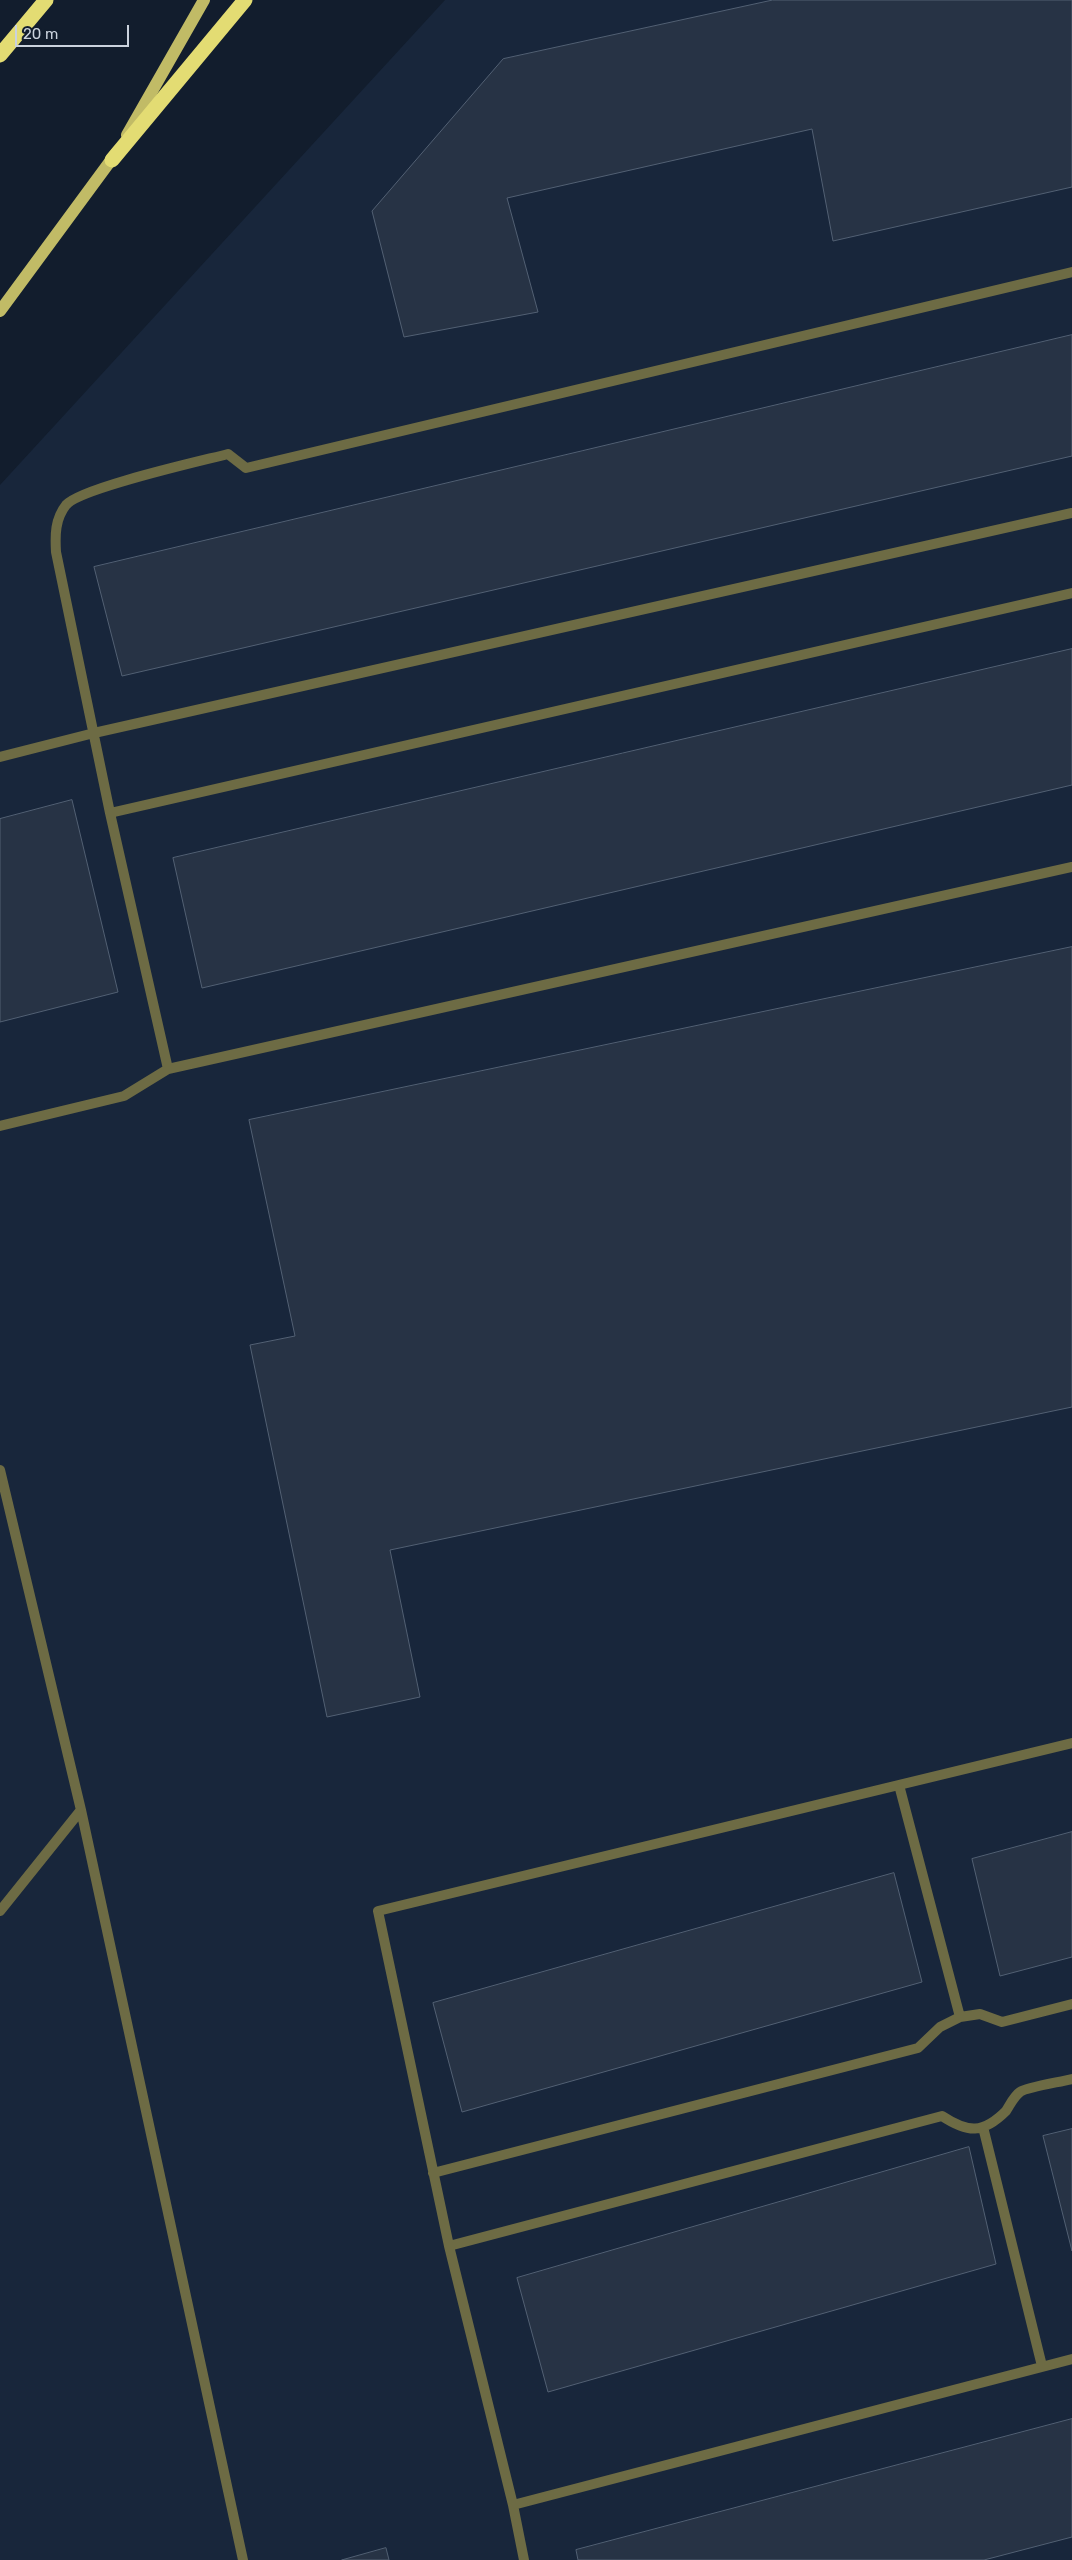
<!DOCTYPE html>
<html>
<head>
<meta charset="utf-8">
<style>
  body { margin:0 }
  #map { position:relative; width:1072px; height:2560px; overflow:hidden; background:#121d2d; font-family:Rubik,sans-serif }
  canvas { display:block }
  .scale { position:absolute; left:15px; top:25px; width:114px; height:22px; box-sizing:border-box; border:2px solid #cad2dd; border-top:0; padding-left:6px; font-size:15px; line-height:18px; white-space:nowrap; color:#cad2dd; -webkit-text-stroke:4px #121d2d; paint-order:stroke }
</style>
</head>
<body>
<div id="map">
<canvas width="1072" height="2560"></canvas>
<div class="scale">20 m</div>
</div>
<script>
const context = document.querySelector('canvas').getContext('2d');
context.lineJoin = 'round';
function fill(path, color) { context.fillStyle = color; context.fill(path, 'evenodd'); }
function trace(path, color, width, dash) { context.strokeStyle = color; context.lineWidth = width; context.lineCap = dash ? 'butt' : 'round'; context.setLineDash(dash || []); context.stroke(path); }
fill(new Path2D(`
  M 445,0 L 1072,0 L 1072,2560 L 0,2560 L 0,485 Z`), '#18263b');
const building = new Path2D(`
  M 773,0 L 1072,0 L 1072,187 L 833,241 L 812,129 L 507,198 L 538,312 L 404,337 L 372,211 L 503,59 Z
  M 1072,335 L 1072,456 L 122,676 L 94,567 Z
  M 1072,649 L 1072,785 L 202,988 L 173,858 Z
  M 72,800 L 118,992 L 0,1022 L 0,819 Z
  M 1072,947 L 1072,1407 L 390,1550 L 420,1697 L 327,1717 L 250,1345 L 295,1336 L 249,1120 Z
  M 1072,1832 L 1072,1957 L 1000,1976 L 972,1859 Z
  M 894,1873 L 922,1982 L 462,2112 L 433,2003 Z
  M 1072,2129 L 1072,2251 L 1043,2136 Z
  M 969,2147 L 996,2264 L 548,2392 L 517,2278 Z
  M 1072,2419 L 1072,2537 L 984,2560 L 578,2560 L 576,2550 Z
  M 386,2548 L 389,2560 L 342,2560 Z`);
fill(building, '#273345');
trace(building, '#526073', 1);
trace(new Path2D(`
  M 1072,272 L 246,468 L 228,454 C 201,461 80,488 66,505 C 55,519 55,535 56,552 L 110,813 L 1072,593
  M 0,757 L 94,733 L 1072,513
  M 110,813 L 168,1069 L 1072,867
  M 0,1126 L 124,1096 L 168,1069
  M 0,1470 L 81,1810 L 243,2560
  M 1072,1743 L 378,1911 L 449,2246 L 942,2116 C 968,2133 983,2134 1006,2111 C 1010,2105 1014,2096 1020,2092 C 1027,2087 1061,2082 1072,2079
  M 899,1785 L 960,2017
  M 0,1911 L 81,1810
  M 983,2127 L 1042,2366
  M 433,2173 L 918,2048 L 940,2027 L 960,2017 L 980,2014 L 1002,2022 L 1072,2004
  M 449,2246 L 513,2505 L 524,2560
  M 513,2505 L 1072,2359`), '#6d6b44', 10);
trace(new Path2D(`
  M 127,135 L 204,0
  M 0,311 L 117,152`), '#c1bb66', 12);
trace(new Path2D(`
  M 0,55 L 46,0
  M 112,160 L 245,0`), '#e3dc73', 15);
</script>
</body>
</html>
